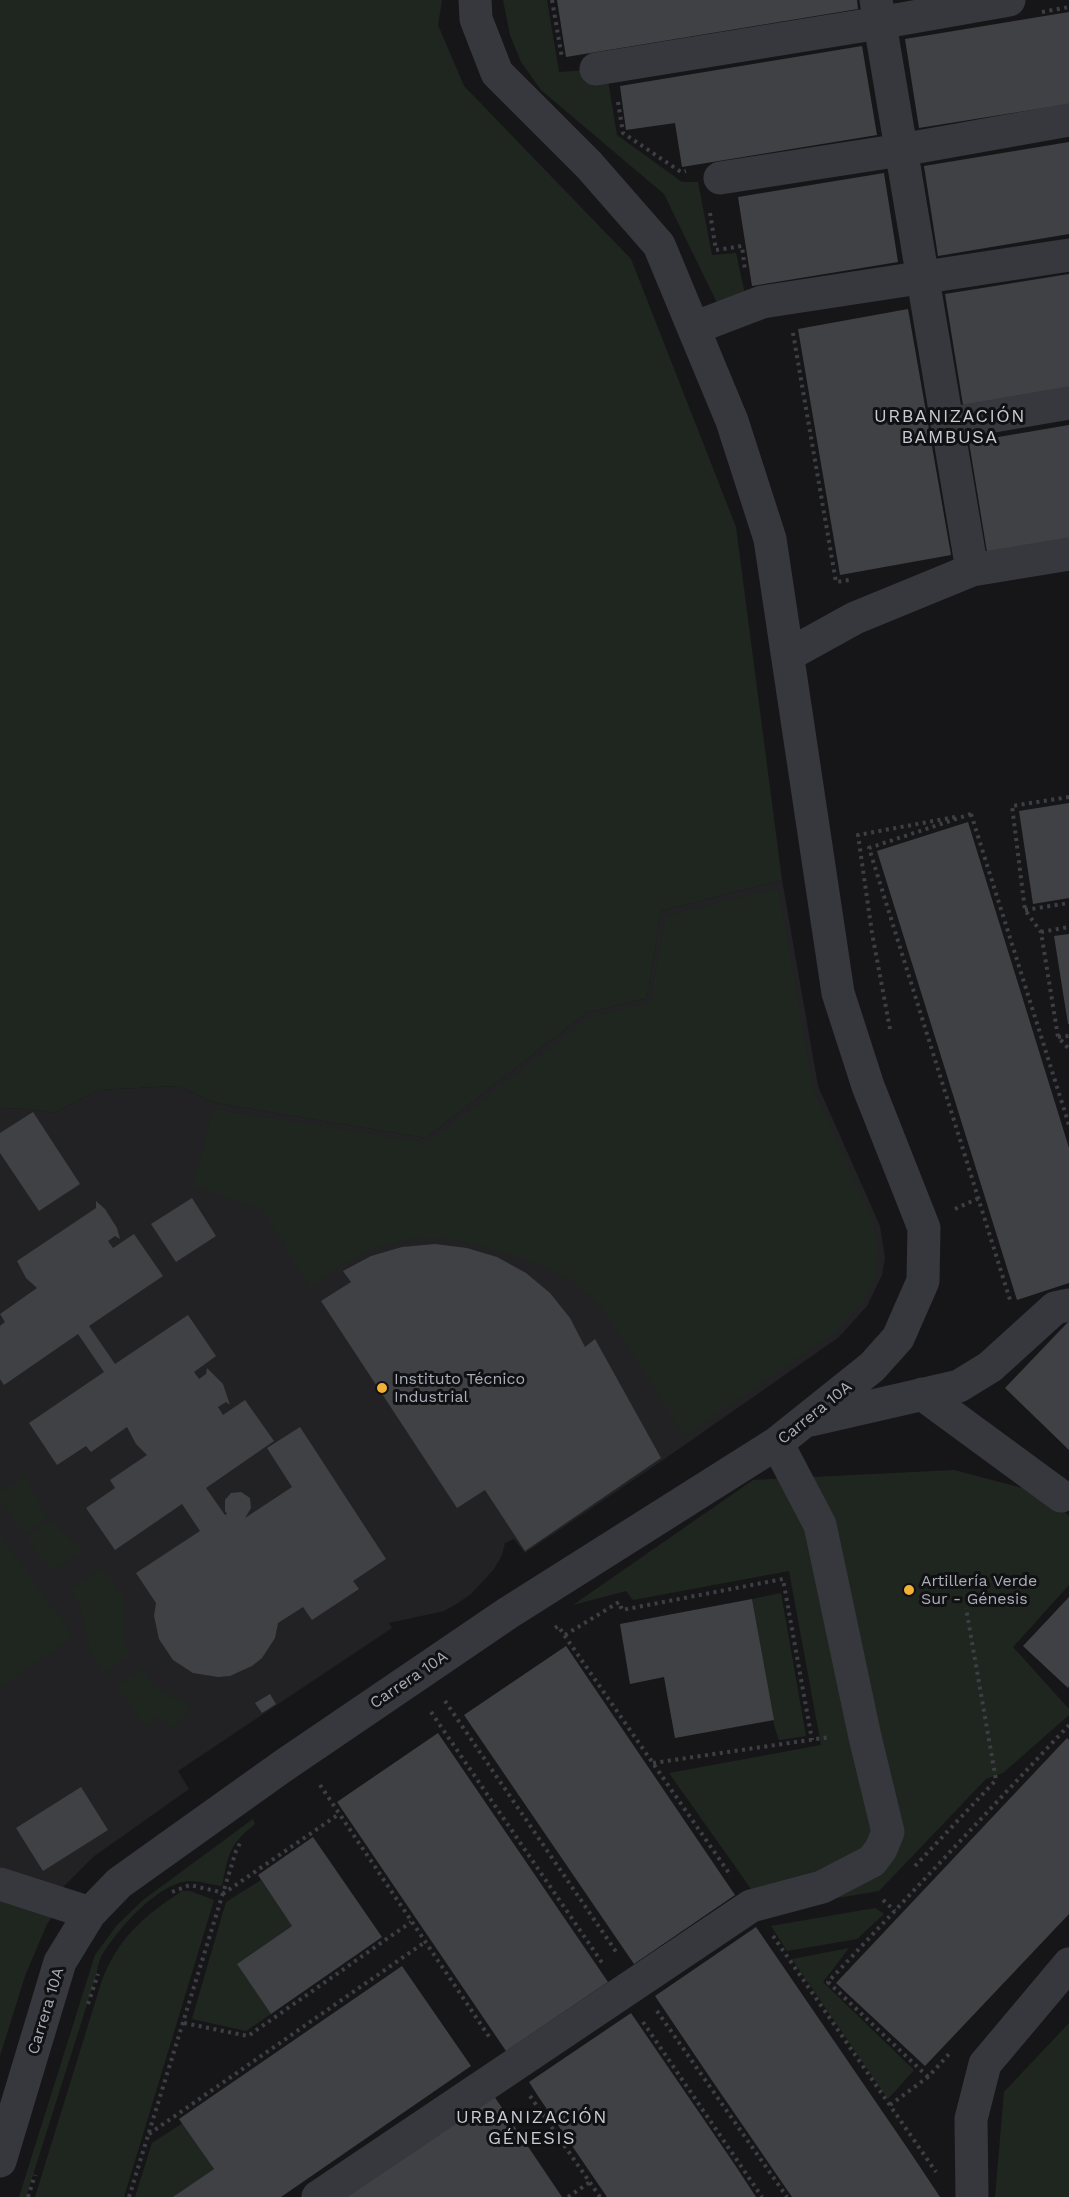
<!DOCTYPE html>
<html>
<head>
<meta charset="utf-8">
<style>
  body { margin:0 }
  canvas { display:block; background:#161618 }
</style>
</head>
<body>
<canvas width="1069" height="2197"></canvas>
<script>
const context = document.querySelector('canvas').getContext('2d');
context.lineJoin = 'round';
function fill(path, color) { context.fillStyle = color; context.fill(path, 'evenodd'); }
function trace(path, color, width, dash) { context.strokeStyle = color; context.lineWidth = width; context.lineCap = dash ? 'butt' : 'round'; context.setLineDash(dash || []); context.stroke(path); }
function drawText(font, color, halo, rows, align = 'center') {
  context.font = font + ' "Work Sans",sans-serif'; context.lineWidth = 6; context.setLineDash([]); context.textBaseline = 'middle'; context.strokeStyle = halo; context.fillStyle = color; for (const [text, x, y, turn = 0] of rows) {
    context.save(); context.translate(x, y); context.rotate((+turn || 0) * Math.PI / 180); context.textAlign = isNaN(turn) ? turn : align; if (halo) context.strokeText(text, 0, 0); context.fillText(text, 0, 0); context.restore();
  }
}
fill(new Path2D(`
  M 782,880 L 818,1086 L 880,1226 L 885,1258 L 882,1275 L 867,1306 L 839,1337 L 663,1460 L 525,1553 L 514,1539 L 505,1543 L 502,1555 L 494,1569 L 471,1594 L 458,1603 L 444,1611 L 389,1623 L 392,1628 L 178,1771 L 189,1789 L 93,1857 L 61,1889 L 0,1871 L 0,1108 L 29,1109 L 54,1113 L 98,1090 L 178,1086 L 216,1103 L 426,1138 L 586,1013 L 647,998 L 661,911 Z`), '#222225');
fill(new Path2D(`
  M 0,0 L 442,0 L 438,25 L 464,86 L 631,259 L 736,527 L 782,880 L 661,911 L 647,998 L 586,1013 L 426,1138 L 216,1103 L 178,1086 L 98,1090 L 54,1113 L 29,1109 L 0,1108 Z
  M 503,0 L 547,0 L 559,72 L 606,69 L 617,135 L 682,182 L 698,182 L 712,255 L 736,253 L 747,303 L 722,313 L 664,194 L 541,90 L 521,62 L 510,35 Z
  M 778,888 L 813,1088 L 871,1215 L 878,1244 L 876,1273 L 871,1287 L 862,1302 L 836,1331 L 685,1437 C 667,1409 649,1380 631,1352 C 621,1336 610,1317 597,1303 C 571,1276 538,1261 502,1253 C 490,1250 478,1245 466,1242 C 402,1229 360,1249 310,1288 L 263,1210 L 193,1186 L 213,1109 L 428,1143 L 590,1017 L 650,1003 L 666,916 Z
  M 954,1470 L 1049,1495 L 1069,1516 L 1069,1585 L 1013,1647 L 1069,1709 L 1069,1715 L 1003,1773 L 986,1779 L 879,1891 L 766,1910 L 669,1773 L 821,1745 L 789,1571 L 633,1600 L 626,1591 L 573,1605 L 753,1480 Z
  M 26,1475 L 31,1490 L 48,1517 L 24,1534 L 0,1501 L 0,1492 Z
  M 51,1520 L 67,1537 L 84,1549 L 51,1571 L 27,1537 Z
  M 0,1535 L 73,1636 L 0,1688 Z
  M 103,1568 L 124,1598 L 124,1638 L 126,1646 L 132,1654 L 104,1673 L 90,1651 L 81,1607 L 69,1590 Z
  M 781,1593 L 806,1736 L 779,1740 L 774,1725 L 752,1599 Z
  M 142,1669 C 154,1688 169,1699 191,1704 L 184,1718 L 172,1729 L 160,1716 L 145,1727 L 116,1686 Z
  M 253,1819 L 255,1824 C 229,1844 228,1856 222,1886 C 212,1885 200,1881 190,1881 C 158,1882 116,1931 101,1957 C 98,1963 97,1972 95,1979 L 26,2197 L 19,2197 L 95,1955 L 117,1925 L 143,1900 Z
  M 0,1871 L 67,1896 L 47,1924 L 25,1976 L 0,2056 Z
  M 261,1880 L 292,1926 L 237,1964 L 271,2014 L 246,2031 L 192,2019 L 226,1902 Z
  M 182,1891 L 190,1891 L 214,1900 L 124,2197 L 35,2197 L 102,1980 C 119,1937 144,1916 182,1891 Z
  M 875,1908 L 884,1914 L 857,1939 L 787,1951 L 771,1926 Z
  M 849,1948 L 823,1982 L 914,2070 L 888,2099 L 792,1959 Z
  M 1069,2023 L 1069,2197 L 995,2197 L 1004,2092 Z
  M 183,2123 L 214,2169 L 174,2197 L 135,2197 L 152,2143 Z`), '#1e261f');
fill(new Path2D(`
  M 557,0 L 857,0 L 858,9 L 566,57 Z
  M 1069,12 L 1069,104 L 919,128 L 905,39 Z
  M 862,46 L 877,135 L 682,167 L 675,123 L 626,130 L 620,86 Z
  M 1069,142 L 1069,234 L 938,256 L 924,166 Z
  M 884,173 L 898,262 L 752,286 L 738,197 Z
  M 1069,274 L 1069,387 L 963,405 L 945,294 Z
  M 908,309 L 951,555 L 840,575 L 798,329 Z
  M 1069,425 L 1069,539 L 987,552 L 969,442 Z
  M 1069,803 L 1069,898 L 1033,904 L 1019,811 Z
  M 968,822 L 1069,1148 L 1069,1283 L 1017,1300 L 877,851 Z
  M 1069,934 L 1069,1024 L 1068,1024 L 1054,936 Z
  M 33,1112 L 80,1184 L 39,1211 L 0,1153 L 0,1133 Z
  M 192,1198 L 216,1236 L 176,1262 L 151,1224 Z
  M 96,1201 L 105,1209 L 117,1228 L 120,1239 L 115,1236 L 108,1241 L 113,1248 L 134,1234 L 163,1276 L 89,1326 L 115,1364 L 188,1315 L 216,1356 L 194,1372 L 199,1379 L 206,1374 L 207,1368 L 223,1384 L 230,1405 L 226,1402 L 218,1407 L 223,1415 L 245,1400 L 274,1441 L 206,1488 L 225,1515 L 227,1514 L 225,1511 L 225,1500 L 231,1493 L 241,1492 L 250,1498 L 251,1508 L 245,1518 L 292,1487 L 267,1448 L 300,1427 L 386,1559 L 353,1581 L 359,1589 L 312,1620 L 303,1607 L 278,1623 L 275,1638 L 262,1658 L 252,1666 L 230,1676 L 218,1677 L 193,1673 L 173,1660 L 159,1639 L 154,1616 L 156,1603 L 136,1573 L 200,1531 L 182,1504 L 115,1550 L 86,1508 L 115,1488 L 110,1480 L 147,1455 L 136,1444 L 127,1427 L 91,1452 L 86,1446 L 57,1465 L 29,1423 L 104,1372 L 78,1334 L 4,1385 L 0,1379 L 0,1326 L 5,1322 L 0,1314 L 37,1288 L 26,1278 L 17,1261 L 96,1208 Z
  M 435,1244 L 467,1248 L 497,1257 L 526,1273 L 550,1293 L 570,1318 L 585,1347 L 595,1339 L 661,1458 L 525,1551 L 485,1490 L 457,1508 L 321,1301 L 351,1282 L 343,1271 L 371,1256 L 402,1247 Z
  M 1069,1321 L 1069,1450 L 1005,1388 Z
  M 1069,1597 L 1069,1686 L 1068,1688 L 1023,1646 Z
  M 752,1599 L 774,1720 L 675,1738 L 664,1677 L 630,1684 L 620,1624 Z
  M 566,1646 L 735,1895 L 634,1964 L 464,1715 Z
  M 270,1694 L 276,1704 L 262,1713 L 255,1703 Z
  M 438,1733 L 608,1982 L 506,2051 L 337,1802 Z
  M 1067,1738 L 1069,1740 L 1069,1914 L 925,2066 L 836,1983 Z
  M 81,1787 L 108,1830 L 43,1871 L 16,1828 Z
  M 313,1837 L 382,1937 L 271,2014 L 237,1964 L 292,1926 L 258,1875 Z
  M 756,1927 L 908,2149 L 940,2197 L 792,2197 L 711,2079 L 655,1996 Z
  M 402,1966 L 471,2066 L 281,2197 L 173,2197 L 214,2169 L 179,2119 Z
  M 631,2013 L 735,2165 L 756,2197 L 607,2197 L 538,2096 L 529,2082 Z
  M 494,2096 L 562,2197 L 347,2197 Z`), '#404145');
trace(new Path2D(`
  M 552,0 L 562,58
  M 1042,12 L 1069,7
  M 618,102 L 623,133 L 681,172 L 686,171
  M 710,213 L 716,250 L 742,246 L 745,270
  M 793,333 L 836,582 L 849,580
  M 1069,797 L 1012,806 L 1025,910 L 1041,932 L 1058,1037 L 1069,1049
  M 971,814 L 869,848 L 1010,1300
  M 971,814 L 1069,1125
  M 1025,910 L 1069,903
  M 1041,932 L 1069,927
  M 890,1029 L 872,933 L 858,835 L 955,817
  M 1058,1037 L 1069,1036
  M 955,1209 L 979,1198
  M 555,1628 L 558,1626 L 731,1876
  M 565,1635 L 619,1602 L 622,1610 L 783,1579 L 812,1740
  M 445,1701 L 617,1953
  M 431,1712 L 603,1964
  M 653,1763 L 830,1737
  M 320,1785 L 490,2038
  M 915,1866 L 996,1780 L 966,1608
  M 172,1892 L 190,1885 L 224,1893 L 339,1814
  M 883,1900 L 895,1911
  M 773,1936 L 936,2172
  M 88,2004 L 98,1974
  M 657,2011 L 787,2197
  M 643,2022 L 762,2197
  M 184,2023 L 248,2036 L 411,1922
  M 928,2077 L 828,1982 L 1069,1725
  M 530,2096 L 600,2197
  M 890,2105 L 928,2077 L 949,2054
  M 149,2134 L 425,1942
  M 28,2197 L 35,2175
  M 129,2197 L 236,1851 L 240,1843
  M 568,2197 L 590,2182`), '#3d3f44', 4, [3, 4.5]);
trace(new Path2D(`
  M 876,0 L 972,570
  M 596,69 L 879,23 L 1009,0
  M 720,178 L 901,150 L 1069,120
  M 694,328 L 762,302 L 1069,255
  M 947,424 L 1069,403
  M 788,655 L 855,618 L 972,570 L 1069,554
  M 922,1394 L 1061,1496
  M 811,1420 L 959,1386 L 990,1367 L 1055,1308 L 1069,1305
  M 0,1884 L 90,1913
  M 0,2161 L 60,1962 L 90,1913 L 119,1883 L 283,1766 L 508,1613 L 777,1443 L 872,1367 L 898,1338 L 923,1281 L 924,1228 L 868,1086 L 838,993 L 770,539 L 732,421 L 659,245 L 589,165 L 497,73 L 476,19 L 475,0
  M 318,2197 L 751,1906 L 822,1887 L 872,1861 L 881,1849 L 888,1832 L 865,1737 L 820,1525 L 777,1443
  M 972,2197 L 971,2119 L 985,2064 L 1069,1964`), '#37383d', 33);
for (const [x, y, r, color] of [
  [382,1388,6,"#f2b134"],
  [909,1590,6,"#f2b134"]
]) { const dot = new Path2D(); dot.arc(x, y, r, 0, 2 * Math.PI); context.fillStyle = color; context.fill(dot); trace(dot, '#111113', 2); }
drawText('16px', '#a8adb8', '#111113', [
  ["Instituto Técnico",394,1379],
  ["Industrial",394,1397],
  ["Artillería Verde",921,1581],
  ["Sur - Génesis",921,1599]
], 'left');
drawText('16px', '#a8adb8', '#111113', [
  ["Carrera 10A",815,1413,-39],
  ["Carrera 10A",409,1680,-34],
  ["Carrera 10A",46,2011,-73]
]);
context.letterSpacing = '1.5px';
drawText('18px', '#c9ccd4', '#111113', [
  ["URBANIZACIÓN",950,417],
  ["BAMBUSA",950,438],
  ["URBANIZACIÓN",532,2118],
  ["GÉNESIS",532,2139]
]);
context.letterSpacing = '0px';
</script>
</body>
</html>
